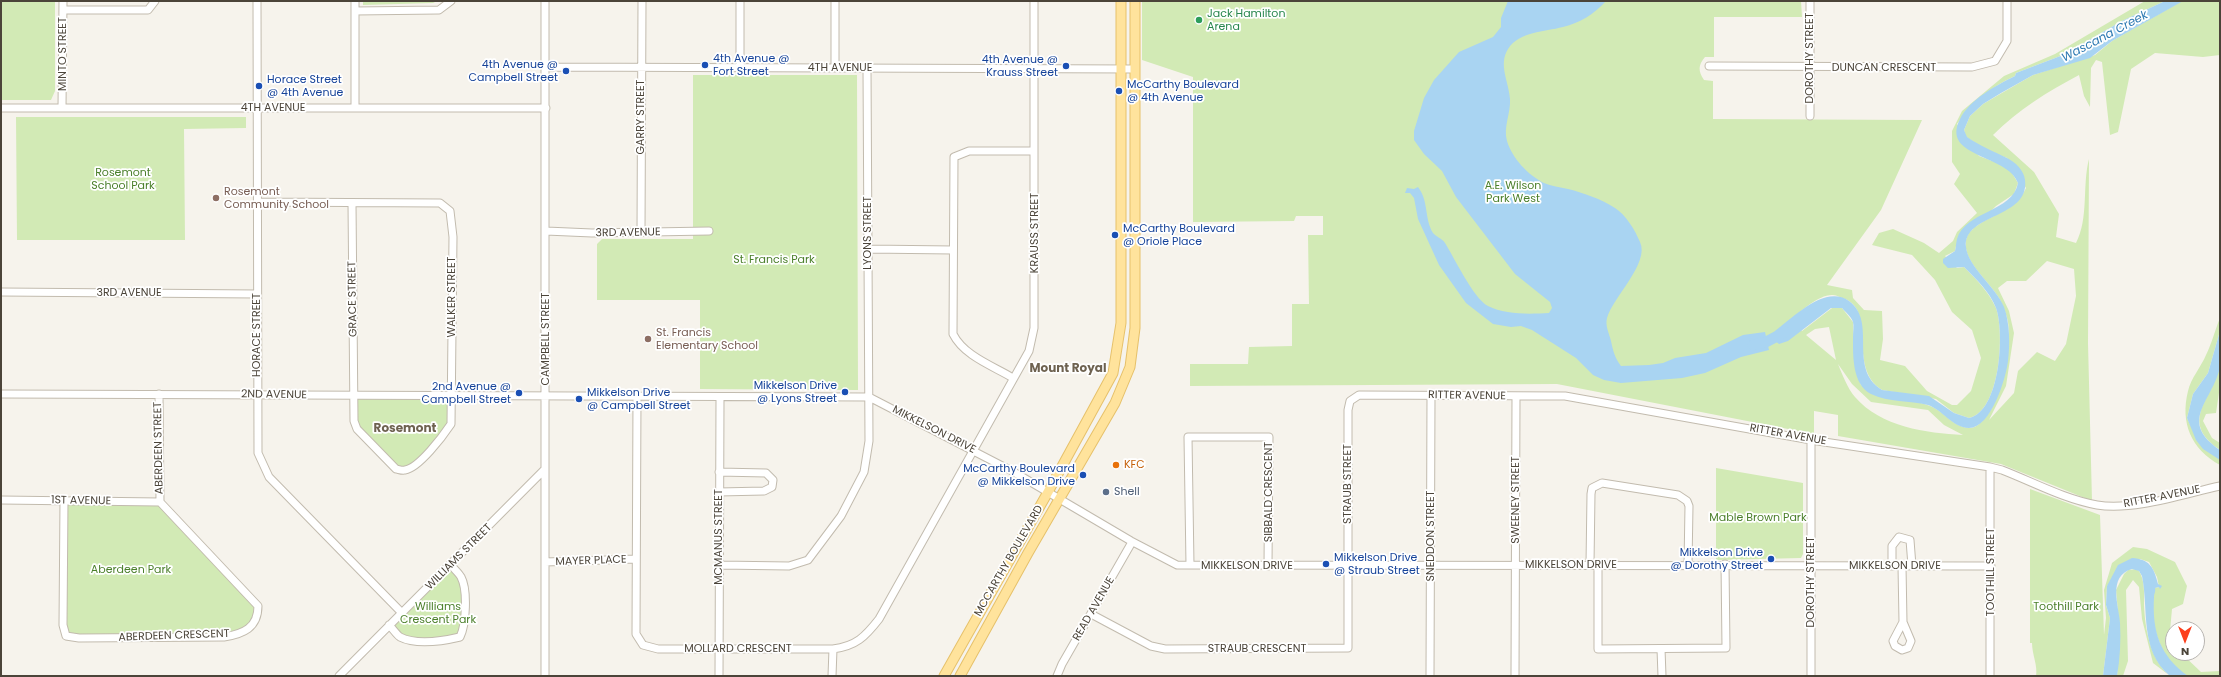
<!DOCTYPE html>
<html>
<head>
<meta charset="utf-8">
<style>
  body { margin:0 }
  #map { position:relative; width:2221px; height:677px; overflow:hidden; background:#f6f3ec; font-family:Poppins,sans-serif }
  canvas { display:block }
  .frame { position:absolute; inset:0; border:2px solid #4b4439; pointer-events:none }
  .north { position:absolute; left:2165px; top:621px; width:40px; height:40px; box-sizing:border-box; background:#fff; border:1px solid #b7b4b0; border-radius:50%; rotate:180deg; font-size:11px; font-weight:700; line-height:16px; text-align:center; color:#4b4439 }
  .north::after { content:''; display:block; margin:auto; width:14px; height:18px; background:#fc3f1d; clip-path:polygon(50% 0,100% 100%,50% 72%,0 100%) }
</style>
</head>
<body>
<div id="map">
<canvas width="2221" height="677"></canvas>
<div class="frame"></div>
<div class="north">N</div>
</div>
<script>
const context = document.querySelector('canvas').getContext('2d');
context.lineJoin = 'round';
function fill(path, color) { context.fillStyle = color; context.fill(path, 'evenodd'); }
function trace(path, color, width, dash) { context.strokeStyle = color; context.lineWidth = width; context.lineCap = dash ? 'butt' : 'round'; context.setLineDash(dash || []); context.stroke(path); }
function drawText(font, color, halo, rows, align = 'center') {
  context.font = font + ' Poppins,sans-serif'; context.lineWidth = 3.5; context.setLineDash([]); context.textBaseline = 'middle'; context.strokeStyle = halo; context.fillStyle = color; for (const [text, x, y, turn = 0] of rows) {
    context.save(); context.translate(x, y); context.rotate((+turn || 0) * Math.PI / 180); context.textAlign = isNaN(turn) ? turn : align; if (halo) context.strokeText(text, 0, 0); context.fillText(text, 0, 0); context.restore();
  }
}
fill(new Path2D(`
  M 1,1 L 55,1 L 55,91 L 51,100 L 1,100 Z
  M 363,1 L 437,1 L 433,3 L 363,5 Z
  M 1142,1 L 1801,1 L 1802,17 L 1714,17 L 1714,57 L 1705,57 C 1698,65 1698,71 1704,80 L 1713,81 L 1713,119 L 1922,120 L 1881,210 L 1827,285 L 1852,290 L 1853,298 L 1864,310 L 1882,311 L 1883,339 L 1880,360 L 1905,366 L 1927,391 L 1952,405 L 1957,405 L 1971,391 L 1981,358 L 1972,330 L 1952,312 L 1935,280 L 1912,255 L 1872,245 L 1879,233 L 1893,229 L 1924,243 L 1939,253 L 1953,241 L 1957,232 L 1977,213 L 1954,184 L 1960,174 L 1952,162 L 1952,131 L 1962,111 L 2004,76 L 2055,54 L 2145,1 L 2165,1 L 2122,21 L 2063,55 L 2016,73 L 2015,76 C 1991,87 1973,102 1957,124 L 1979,156 L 2003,165 L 2012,173 L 2018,183 L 2014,194 L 1996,206 L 1956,246 L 1955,251 L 1945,256 L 1957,268 L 1964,267 C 1976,279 1989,292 1996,308 C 2005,333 2000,412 1969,418 L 1954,413 L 1936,399 L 1882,390 C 1847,368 1877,312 1845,299 C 1841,298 1837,295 1833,295 C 1819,294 1802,311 1791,319 L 1802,331 L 1832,308 L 1842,308 L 1853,322 L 1855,367 L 1861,385 C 1879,390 1896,396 1913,401 C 1920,403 1930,405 1936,409 C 1948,416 1954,427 1970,428 C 1980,428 1991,411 1994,403 C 2001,386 2011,340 2008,322 C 2007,316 2003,306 2000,300 C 1991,282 1962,262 1966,240 C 1971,218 2015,215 2026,188 L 2007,158 L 1988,151 L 1966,137 L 1964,130 L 1970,116 L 1983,104 L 2019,83 L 2033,75 L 2095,55 L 2112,41 L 2180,2 L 2220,1 L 2220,55 L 2203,57 L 2155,53 L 2131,69 L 2118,132 L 2110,135 L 2102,62 L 2096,60 L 2091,68 L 2090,107 L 2084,96 L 2079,75 C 2047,92 2018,110 1993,135 L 2034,172 L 2059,214 L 2056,237 L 2076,243 C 2089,218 2082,186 2089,159 L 2088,343 L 2092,501 L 2001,464 L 1838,436 L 1838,415 L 1814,411 L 1814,434 L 1557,384 L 1190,386 L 1190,364 L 1248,364 L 1249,347 L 1292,346 L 1292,304 L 1309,304 L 1308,235 L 1323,235 L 1323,216 L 1296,216 L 1294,221 L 1193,222 L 1193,77 L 1142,60 ZM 2047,261 L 2074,269 L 2076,296 L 2066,344 L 2055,361 L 2037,352 L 2018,371 L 2014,393 L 1989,420 L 2006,386 L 2014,333 L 2009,311 L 1998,288 L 2007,281 L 2026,281 ZM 1829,327 L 1836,360 L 1806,335 L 1815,329 ZM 1838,364 L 1852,384 L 1871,402 L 1928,410 L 1944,425 L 1963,435 C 1926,433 1881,427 1855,397 C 1848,389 1842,374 1838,364 Z
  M 693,75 L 857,75 L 858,390 L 700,389 L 700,300 L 597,300 L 597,244 L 602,239 L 693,239 Z
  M 16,117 L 246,117 L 246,128 L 184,129 L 185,240 L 17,240 Z
  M 2220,318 L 2220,331 L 2208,373 L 2193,394 L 2187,418 L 2196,436 L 2220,460 L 2220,465 C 2191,449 2180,423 2188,391 C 2191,378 2201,367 2206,355 C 2212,343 2215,330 2220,318 Z
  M 2220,365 L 2220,386 L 2216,413 L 2206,414 L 2203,421 L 2212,438 L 2220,443 L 2220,450 C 2178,421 2212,400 2220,365 Z
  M 355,395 L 452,396 L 451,424 L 414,466 L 396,469 L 357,429 Z
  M 1716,468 L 1803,483 L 1803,554 L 1801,558 L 1716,560 Z
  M 2030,489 L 2100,515 L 2104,635 L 2106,618 L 2104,590 L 2112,563 L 2133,547 L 2147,549 L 2175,562 L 2187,586 L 2183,604 L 2172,609 L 2170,631 L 2173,637 L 2173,653 L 2181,653 L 2201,672 L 2220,671 L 2220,676 C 2211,676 2194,677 2186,675 C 2159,661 2147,616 2155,588 L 2159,587 L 2157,577 L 2149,562 L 2140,559 L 2107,586 L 2106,605 L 2110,618 L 2103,676 L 2036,676 C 2038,666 2032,654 2032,643 L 2030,643 Z
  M 64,500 L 160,502 L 258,606 L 258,616 L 239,634 L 66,636 Z
  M 451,565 L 462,578 L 465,594 L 460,637 L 412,640 L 399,636 L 389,625 Z
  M 2136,569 L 2139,571 C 2145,581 2144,593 2144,605 C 2145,629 2150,659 2170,676 L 2153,663 L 2142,619 L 2139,587 L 2133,580 L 2126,590 L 2128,661 L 2123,676 L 2117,676 L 2120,634 L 2116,590 L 2124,574 L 2128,570 Z`), '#d2eab5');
fill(new Path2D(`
  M 1508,1 L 1606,1 C 1594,14 1580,23 1563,27 C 1544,32 1520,31 1508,49 C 1498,65 1509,82 1510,99 C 1511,113 1503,127 1507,141 C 1512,158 1528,175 1544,183 C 1551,186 1560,187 1568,189 C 1584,193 1601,199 1615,208 C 1626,215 1635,230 1640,242 C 1650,263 1613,297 1607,318 C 1605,326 1609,333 1611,341 C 1613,351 1615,358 1621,366 L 1649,365 L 1663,363 L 1675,358 L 1706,353 L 1743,335 L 1765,332 L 1769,350 L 1741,357 L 1705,373 L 1682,378 L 1621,383 L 1604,380 L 1593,375 L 1576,358 L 1532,330 L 1521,326 L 1511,327 L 1493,324 L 1466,303 L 1439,265 L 1418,219 L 1414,198 L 1410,193 L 1405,193 L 1407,188 L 1414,189 L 1418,187 C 1429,201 1424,218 1433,233 C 1436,237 1442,238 1445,243 C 1454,257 1473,298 1488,306 C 1505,315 1530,314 1549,313 L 1552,308 L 1550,302 L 1515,274 L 1456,197 L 1442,171 L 1424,154 L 1414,140 L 1414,131 L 1424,98 L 1434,80 L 1459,52 L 1493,37 L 1501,27 L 1501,18 Z
  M 2165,1 L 2183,1 L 2112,41 L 2090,58 L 2033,75 L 2001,93 L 1983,104 L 1970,116 L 1964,130 L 1967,137 C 1980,146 1993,151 2007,158 C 2015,162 2024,170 2025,180 C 2030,219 1963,213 1966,247 C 1968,267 1996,287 2004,307 C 2010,323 2010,345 2008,361 C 2006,378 1991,428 1969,428 C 1951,427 1943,410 1928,405 C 1909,400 1889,403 1871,394 C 1852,384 1853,356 1853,337 C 1853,332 1854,326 1853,322 C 1851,316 1845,312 1842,308 L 1831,308 L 1788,341 L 1779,344 L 1774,340 L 1773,336 L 1775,331 C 1794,317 1825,284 1849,301 C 1878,322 1847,368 1882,390 L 1929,396 L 1954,413 L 1969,418 C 2000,412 2005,333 1996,308 C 1990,292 1976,279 1964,267 L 1948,268 L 1943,263 L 1943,259 L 1955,251 C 1956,247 1956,243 1957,239 C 1965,211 2013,212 2018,183 C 2008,154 1940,158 1960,119 C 1970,99 1997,85 2015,76 L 2016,73 L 2063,55 L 2122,21 Z
  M 2220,331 C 2220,344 2221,358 2219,371 C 2210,403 2179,422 2220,450 L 2220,460 L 2203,449 L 2196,440 L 2187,418 L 2193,394 L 2208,373 Z
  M 2132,558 C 2150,559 2154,568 2158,584 L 2162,586 L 2160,589 L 2159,587 L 2155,588 C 2156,592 2154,593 2154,597 C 2152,632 2160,656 2188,676 L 2170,676 C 2139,650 2149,610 2142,576 L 2139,571 L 2132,569 C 2107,576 2119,606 2120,623 C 2121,640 2120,659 2117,676 L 2103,676 L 2110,618 L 2106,605 L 2107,586 L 2118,565 Z`), '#a9d4f2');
trace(new Path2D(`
  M 1753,345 L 1766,342 L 1785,332`), '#a9d4f2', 11);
const minor = new Path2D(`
  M 257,1 L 258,453 L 269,477 L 402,613
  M 740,1 L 740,68
  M 63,10 L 148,10 L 155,1
  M 355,11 L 439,10 L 451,1
  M 1709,66 L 1972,67 L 1995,61 L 2007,41 L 2007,1
  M 545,67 L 1135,69
  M 835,68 L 835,1
  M 355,107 L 355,1
  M 1,108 L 546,108
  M 62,108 L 63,1
  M 1810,116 L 1810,1
  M 258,202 L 440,203 L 450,211 L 453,237 L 451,424 C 443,436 419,468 405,470 C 402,471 398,469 396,469 L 357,429 L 354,421 L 352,203
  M 546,231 L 592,233 L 709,231
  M 641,232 L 642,1
  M 868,249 L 953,250
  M 1,292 L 257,294
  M 1013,378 C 993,366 964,356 953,334 L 954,157 L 969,151 L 1034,151
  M 1,394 L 869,397 L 1012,471 L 1131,541 L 1177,565 L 1991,566
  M 159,394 L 160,502
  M 637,397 L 636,634 L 643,645 L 658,649 L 833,649 C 856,646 865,637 879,619 L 1029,351 L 1034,328 L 1034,1
  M 1990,467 L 1990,676
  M 719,492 L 764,491 L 772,487 L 773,480 L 766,473 L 719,472
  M 1,500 L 160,502
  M 64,500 L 63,625 L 66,636 L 79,638 L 224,637 C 243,634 258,628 258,606 L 160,502
  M 545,562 L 636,559
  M 1590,564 L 1591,494 L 1592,488 L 1602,483 L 1678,495 L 1687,501 L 1689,506 L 1688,565
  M 1598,564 L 1598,649 L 1726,648 L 1725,564
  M 719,565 L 789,566 L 808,560 L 841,516 L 864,472 L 869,441 L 867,68
  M 1190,565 L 1188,437 L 1269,437 L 1268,566
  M 1892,566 L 1892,546 L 1899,537 L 1910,540 L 1912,566
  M 1902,566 L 1903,622 L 1911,641 L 1908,648 L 1902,650 L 1895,646 L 1893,641 L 1903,622
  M 1091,614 L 1151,646 L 1165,649 L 1348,648 L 1348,410 L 1350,401 L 1359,395 L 1565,396 L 1811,440 L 1990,467 L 2002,470 C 2033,482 2064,499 2097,505 C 2134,511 2183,494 2220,486
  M 389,625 C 393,629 396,634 400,637 C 416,645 443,641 460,637 C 466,625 468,590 461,577 C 459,573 454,569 451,565
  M 1661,649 L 1662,676
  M 339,676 L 544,470
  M 545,676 L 545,1
  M 719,676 L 720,398
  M 832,676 L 833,649
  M 1057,676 L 1062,664 L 1132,542
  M 1430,676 L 1431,395
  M 1515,676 L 1516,396
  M 1811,676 L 1811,440`);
const major = new Path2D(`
  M 944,676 L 1048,492 L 1113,373 L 1121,323 L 1121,1
  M 960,676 L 1028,553 L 1115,403 L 1130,367 L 1135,328 L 1135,1`);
trace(minor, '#c2bbae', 9);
trace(major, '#e6c16a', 11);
trace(minor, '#fff', 7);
trace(major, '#ffe39c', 9);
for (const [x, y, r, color] of [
  [1199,20,4,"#2e9e5b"],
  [705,65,4,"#1a4fb4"],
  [1066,66,4,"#1a4fb4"],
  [566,71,4,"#1a4fb4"],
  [259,86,4,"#1a4fb4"],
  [1119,91,4,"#1a4fb4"],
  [216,198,4,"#8d6e63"],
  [1115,235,4,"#1a4fb4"],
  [648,339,4,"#8d6e63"],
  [845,392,4,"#1a4fb4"],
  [519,393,4,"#1a4fb4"],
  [579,399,4,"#1a4fb4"],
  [1116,465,4,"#e8710a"],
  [1083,475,4,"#1a4fb4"],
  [1106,492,4,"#5c6f8a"],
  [1771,559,4,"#1a4fb4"],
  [1326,564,4,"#1a4fb4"]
]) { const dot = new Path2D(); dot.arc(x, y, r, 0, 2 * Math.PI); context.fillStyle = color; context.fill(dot); trace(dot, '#fff', 1.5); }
drawText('11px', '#27864d', '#fff', [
  ["Jack Hamilton",1207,14],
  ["Arena",1207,27]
], 'left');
drawText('11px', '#4b4439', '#fff', [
  ["MINTO STREET",63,54,-90],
  ["DOROTHY STREET",1810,58,-90],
  ["4TH AVENUE",840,68],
  ["DUNCAN CRESCENT",1884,68],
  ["4TH AVENUE",273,108],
  ["GARRY STREET",641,117,-90],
  ["3RD AVENUE",628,233,-1],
  ["LYONS STREET",868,233,-90],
  ["KRAUSS STREET",1035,233,-90],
  ["3RD AVENUE",129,293],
  ["WALKER STREET",452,297,-90],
  ["GRACE STREET",353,299,-91],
  ["HORACE STREET",257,335,-90],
  ["CAMPBELL STREET",546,339,-90],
  ["2ND AVENUE",274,395,1],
  ["RITTER AVENUE",1467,396,1],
  ["MIKKELSON DRIVE",934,430,27],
  ["RITTER AVENUE",1788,435,10],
  ["ABERDEEN STREET",159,448,-91],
  ["STRAUB STREET",1348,484,-90],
  ["SIBBALD CRESCENT",1269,492,-90],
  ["RITTER AVENUE",2162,497,-11],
  ["SWEENEY STREET",1516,500,-90],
  ["1ST AVENUE",81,501,1],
  ["SNEDDON STREET",1431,536,-90],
  ["MCMANUS STREET",719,537,-90],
  ["WILLIAMS STREET",459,557,-45],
  ["MAYER PLACE",591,561,-2],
  ["MCCARTHY BOULEVARD",1009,561,-60],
  ["MIKKELSON DRIVE",1571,565],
  ["MIKKELSON DRIVE",1247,566],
  ["MIKKELSON DRIVE",1895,566],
  ["TOOTHILL STREET",1991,572,-90],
  ["DOROTHY STREET",1811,582,-90],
  ["READ AVENUE",1094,609,-60],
  ["ABERDEEN CRESCENT",174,636,-2],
  ["MOLLARD CRESCENT",738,649],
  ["STRAUB CRESCENT",1257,649]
]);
drawText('11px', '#164399', '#fff', [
  ["4th Avenue @",713,59],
  ["Fort Street",713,72],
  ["4th Avenue @",1058,60,"right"],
  ["Krauss Street",1058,73,"right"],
  ["4th Avenue @",558,65,"right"],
  ["Campbell Street",558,78,"right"],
  ["Horace Street",267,80],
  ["@ 4th Avenue",267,93],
  ["McCarthy Boulevard",1127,85],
  ["@ 4th Avenue",1127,98],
  ["McCarthy Boulevard",1123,229],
  ["@ Oriole Place",1123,242],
  ["Mikkelson Drive",837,386,"right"],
  ["@ Lyons Street",837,399,"right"],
  ["2nd Avenue @",511,387,"right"],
  ["Campbell Street",511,400,"right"],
  ["Mikkelson Drive",587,393],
  ["@ Campbell Street",587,406],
  ["McCarthy Boulevard",1075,469,"right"],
  ["@ Mikkelson Drive",1075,482,"right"],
  ["Mikkelson Drive",1763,553,"right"],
  ["@ Dorothy Street",1763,566,"right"],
  ["Mikkelson Drive",1334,558],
  ["@ Straub Street",1334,571]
], 'left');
drawText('11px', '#4a7f2a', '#fff', [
  ["Rosemont",123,173],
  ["School Park",123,186],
  ["A.E. Wilson",1513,186],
  ["Park West",1513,199],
  ["St. Francis Park",774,260],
  ["Mable Brown Park",1758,518],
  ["Aberdeen Park",131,570],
  ["Williams",438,607],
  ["Crescent Park",438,620],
  ["Toothill Park",2066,607]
]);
drawText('11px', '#785e54', '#fff', [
  ["Rosemont",224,192],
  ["Community School",224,205],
  ["St. Francis",656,333],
  ["Elementary School",656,346]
], 'left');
drawText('11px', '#c56008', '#fff', [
  ["KFC",1124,465]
], 'left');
drawText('11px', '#4e5e75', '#fff', [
  ["Shell",1114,492]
], 'left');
drawText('italic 12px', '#2e7ab2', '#fff', [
  ["Wascana Creek",2105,37,-28]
]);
drawText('bold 12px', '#6e6250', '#fff', [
  ["Mount Royal",1068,369],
  ["Rosemont",405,429]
]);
</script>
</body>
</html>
